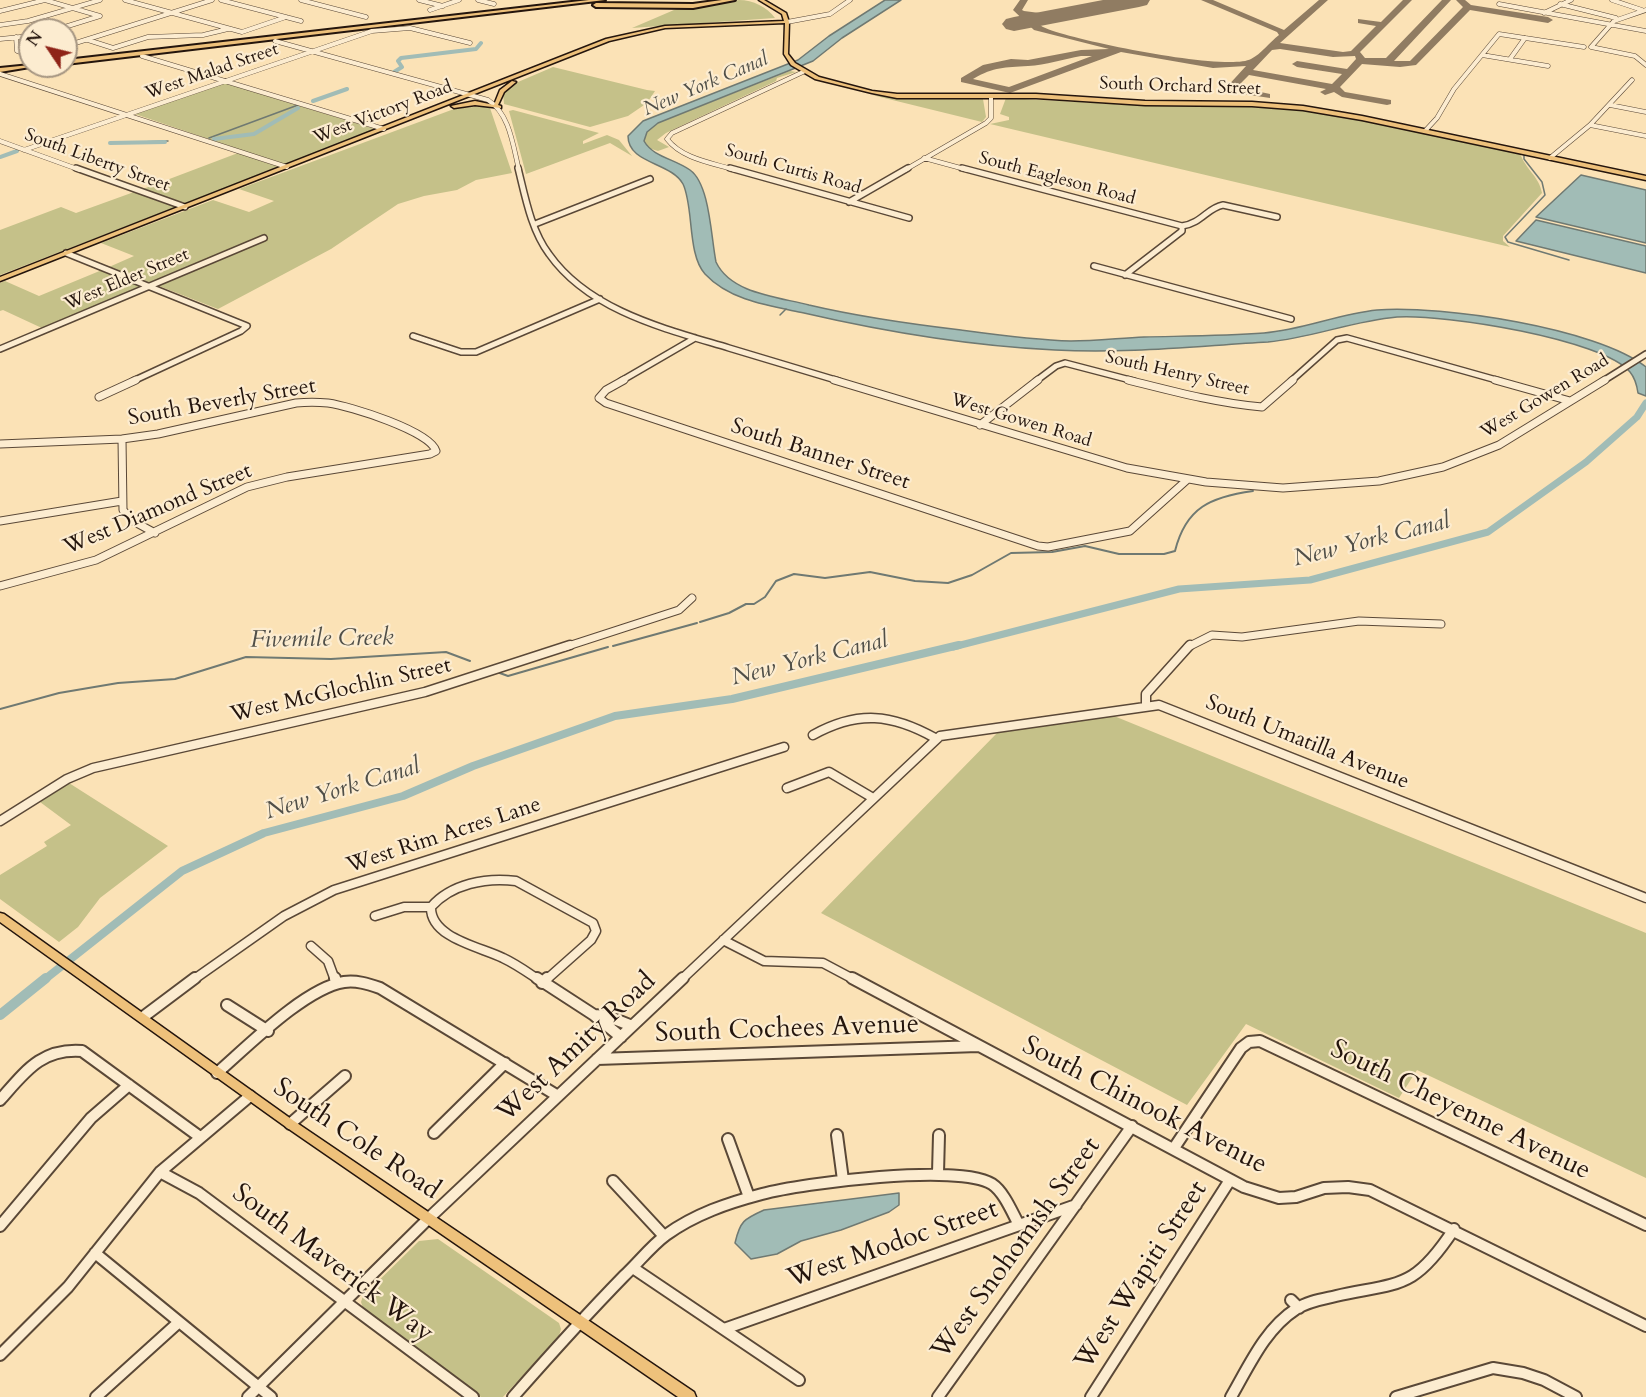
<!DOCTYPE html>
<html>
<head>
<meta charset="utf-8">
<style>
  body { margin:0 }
  #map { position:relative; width:1646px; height:1397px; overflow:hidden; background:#fbe2b6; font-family:Cardo,serif }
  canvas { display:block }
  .north { position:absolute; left:18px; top:18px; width:60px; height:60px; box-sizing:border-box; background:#fcecd0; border:2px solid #a69682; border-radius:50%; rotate:305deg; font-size:16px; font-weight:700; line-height:24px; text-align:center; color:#24150d }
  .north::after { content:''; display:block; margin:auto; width:21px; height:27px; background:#8f2418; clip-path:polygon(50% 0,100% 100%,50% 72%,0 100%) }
</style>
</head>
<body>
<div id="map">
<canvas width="1646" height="1397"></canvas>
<div class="north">N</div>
</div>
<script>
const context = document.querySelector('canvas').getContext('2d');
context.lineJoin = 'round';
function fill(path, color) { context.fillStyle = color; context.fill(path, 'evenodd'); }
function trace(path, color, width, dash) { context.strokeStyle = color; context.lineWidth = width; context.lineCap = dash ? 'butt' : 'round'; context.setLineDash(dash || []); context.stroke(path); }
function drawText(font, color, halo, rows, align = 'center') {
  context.font = font + ' Cardo,serif'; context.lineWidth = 4.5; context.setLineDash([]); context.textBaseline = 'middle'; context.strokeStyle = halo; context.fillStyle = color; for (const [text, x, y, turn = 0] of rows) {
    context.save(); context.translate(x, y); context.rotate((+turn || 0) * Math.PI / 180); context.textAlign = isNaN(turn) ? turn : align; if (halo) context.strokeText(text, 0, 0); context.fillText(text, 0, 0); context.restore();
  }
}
fill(new Path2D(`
  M 739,0 C 753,0 767,7 775,18 L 632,28 L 681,7 L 706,6 Z
  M 553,67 L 647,90 L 655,91 L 647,103 L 628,116 L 590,127 L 504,104 L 503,93 L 511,85 Z
  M 790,71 L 796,72 L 777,78 L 776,81 L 666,133 L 657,140 L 669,147 L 658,151 L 648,148 L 644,141 L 647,132 L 658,123 Z
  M 225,83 L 375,129 L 285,165 L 135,114 Z
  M 872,95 L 901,98 L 977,98 L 983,99 L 986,117 L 982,122 Z
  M 1006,98 L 1132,105 L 1252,106 L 1308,110 L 1520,153 C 1525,169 1539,176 1542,193 L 1503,236 L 1503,241 L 1510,247 L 990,124 L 1009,120 L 1009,117 L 1000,114 Z
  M 483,106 L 490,108 L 512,173 L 476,180 L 457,190 L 424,196 L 398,204 L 331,249 L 218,309 L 159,286 L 267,238 L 264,237 L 153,284 L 109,267 L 134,256 L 101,243 L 213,200 L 249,212 L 274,201 L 239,189 L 454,109 Z
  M 513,110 L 599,133 L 583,141 L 583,144 L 607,135 L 619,140 L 632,156 L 610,143 L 526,174 L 509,111 Z
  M 238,153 L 279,167 L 184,204 L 143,189 Z
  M 134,192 L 176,207 L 0,275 L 0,230 L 61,207 L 76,213 Z
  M 102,270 L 143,287 L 44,329 L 3,310 L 0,311 L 0,283 L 5,281 L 39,296 Z
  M 1114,716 L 1646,933 L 1646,1178 L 1417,1070 L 1399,1098 L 1246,1024 L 1187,1105 L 821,913 L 998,732 Z
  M 69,783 L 168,846 L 100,898 L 78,927 L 59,942 L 0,899 L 0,875 L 47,846 L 44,842 L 71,825 L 40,802 Z
  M 438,1239 L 559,1323 L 561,1329 L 559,1336 L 503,1397 L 481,1397 L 363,1308 L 361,1302 L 363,1296 L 419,1241 Z`), '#c5c189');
const water = new Path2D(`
  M 885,0 L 901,0 L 842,38 L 813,61 L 658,123 L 647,132 L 644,141 C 653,157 675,159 690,170 C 710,184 711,238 716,262 C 731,294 779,297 809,305 C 860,317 910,324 961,330 C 998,335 1034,340 1071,341 C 1096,341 1120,338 1144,337 C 1184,336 1224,336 1264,333 C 1303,330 1338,314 1377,310 C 1442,305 1597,328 1646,367 L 1646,396 L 1638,393 C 1637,386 1635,378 1630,372 C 1602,339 1445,314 1397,317 C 1352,321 1312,338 1268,342 C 1197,346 1125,354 1055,350 C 971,346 886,332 804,313 C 771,306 730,301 705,274 C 687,254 694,207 683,184 C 671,162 628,164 628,136 L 643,121 L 798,60 L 829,36 Z
  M 1581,175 L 1646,190 L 1646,243 L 1536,217 Z
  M 1536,220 L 1646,246 L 1646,273 L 1516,241 Z
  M 899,1193 L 899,1205 L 889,1212 L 841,1230 L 801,1241 L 777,1254 L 751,1259 L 735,1243 C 740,1221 744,1219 764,1210 Z`);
fill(water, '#a1bcb6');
trace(water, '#6f7972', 1.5);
trace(new Path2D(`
  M 209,138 L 298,105
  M 110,143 L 168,141
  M 1524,155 L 1524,159 L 1542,182 L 1545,195 L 1505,237 L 1508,242 L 1569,260
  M 780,315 L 786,309`), '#6f7972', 1.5);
trace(new Path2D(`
  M 700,622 L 729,613 L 746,604 L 754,604 L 765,597 L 776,581 L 794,574 L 825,578 L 870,572 L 915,581 L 948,583 L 972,575 L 1011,553 L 1052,552 L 1085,546 L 1119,554 L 1164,554 L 1175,551 C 1186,507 1211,497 1253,491
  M 613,646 L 697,623
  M 497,672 L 508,676 L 608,647
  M 0,709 L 59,693 L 118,683 L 175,679 L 246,657 L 331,659 L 446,652 L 470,661`), '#6f7972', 2);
trace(new Path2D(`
  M 394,72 L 402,67 L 398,61 L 401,58 L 476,49 L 481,43
  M 313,101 L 347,89
  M 214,139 L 254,134 L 298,108
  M 110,143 L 165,142
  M 0,157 L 17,151`), '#a1bcb6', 4);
trace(new Path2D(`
  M 953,647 L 1179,589 L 1310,580 L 1488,532 L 1586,462 L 1637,417 L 1646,403`), '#a1bcb6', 7);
trace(new Path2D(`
  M 44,980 L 182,871 L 264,833 L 403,796 L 473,766 L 615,716 L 732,699 L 959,645`), '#a1bcb6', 8);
trace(new Path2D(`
  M 0,1015 L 46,978`), '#a1bcb6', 10);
fill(new Path2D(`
  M 1020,0 L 1028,0 L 1022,10 L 1024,11 L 1055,15 L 1056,17 L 1052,20 L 1032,19 C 1035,22 1039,25 1043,27 C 1070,40 1227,72 1251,59 C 1261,54 1270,42 1279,35 L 1277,32 L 1201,0 L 1213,0 L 1284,30 L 1319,0 L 1328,0 L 1280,43 L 1343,52 L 1351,51 L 1376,26 L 1358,23 L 1358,19 L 1381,22 L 1403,0 L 1412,0 L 1360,52 L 1365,58 L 1386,58 L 1442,0 L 1451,0 L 1394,61 L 1410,61 L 1463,7 L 1456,0 L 1465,0 L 1471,5 L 1548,17 L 1553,20 L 1548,23 L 1470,10 L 1416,65 L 1400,67 L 1362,64 L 1340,87 L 1345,92 L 1391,100 L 1391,104 L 1387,105 L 1342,97 L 1334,92 L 1325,95 L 1320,92 L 1326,89 L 1249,75 L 1237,87 L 1270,94 L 1270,98 L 1230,92 L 1225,89 L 1246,66 L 1213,68 L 1121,52 L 1010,93 L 961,82 L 961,78 L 983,65 L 1011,59 L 1028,60 L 1081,50 L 1109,49 L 1034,30 L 1013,10 ZM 1280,49 L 1333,57 L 1355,56 L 1356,59 L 1347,69 L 1297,61 L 1292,64 L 1297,67 L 1342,74 L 1332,84 L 1253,70 L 1272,50 ZM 1081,56 L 1092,56 L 1009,87 L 973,79 C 995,66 1004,68 1028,66 C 1046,65 1064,59 1081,56 Z`), '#907c62');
fill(new Path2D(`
  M 1103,0 L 1150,0 L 1147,5 L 1139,7 L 1014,31 L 1006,29 L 1002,24 L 1006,19 L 1014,17 Z`), '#907c62');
const minorFar4 = new Path2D(`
  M 125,0 L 242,32 L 286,17
  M 221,0 L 301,21
  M 301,0 L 366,17
  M 419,0 L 443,6
  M 478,0 L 494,4
  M 1612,0 L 1642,10
  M 1499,4 L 1646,31
  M 1560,4 L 1616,18
  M 430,10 L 459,0
  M 1646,10 L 1614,21 L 1591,47 L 1635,56 L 1646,65
  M 0,11 L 45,0 L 100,16
  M 1544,13 L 1571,0
  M 787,22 L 830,14 L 850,0
  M 0,25 L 28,21 L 100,0
  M 55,30 L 100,16
  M 16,37 L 17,51 L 30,56
  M 0,39 L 30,36
  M 88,40 L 113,48 L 148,37 L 203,35 L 228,29
  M 275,41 L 488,100 C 510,114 513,146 519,170
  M 66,46 L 212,0
  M 1482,55 L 1548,66
  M 142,56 L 384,129
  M 1510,59 L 1525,38
  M 0,74 L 287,167
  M 1610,105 L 1646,112
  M 1590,125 L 1646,136
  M 1425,131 L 1437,118 L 1454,89 L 1499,34 L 1584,47
  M 0,141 L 80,170
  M 24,150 L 372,31 L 410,28 L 470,43
  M 924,158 L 968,170
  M 1550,158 L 1590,125 L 1632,80
  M 735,170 C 713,163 682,159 667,139 L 672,133 L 803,72
  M 905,170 L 986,123 L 991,118 L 991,97`);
const minorFar3 = new Path2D(`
  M 76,168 L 185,207
  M 518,168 C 525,196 531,230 549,254 C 589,311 666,329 729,348 C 765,359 802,370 839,381
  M 730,168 L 909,218
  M 962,168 L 1182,226
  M 849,202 L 908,168
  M 535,224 L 650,179
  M 1182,226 C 1202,223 1207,208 1223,205 L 1277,217
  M 66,253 L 247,326 L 241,331 L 133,381
  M 1094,266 L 1291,319
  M 1125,275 L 1182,231 L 1182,226
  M 413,336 L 461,352 L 476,352 L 600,299
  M 0,349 L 264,238
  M 621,381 L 695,338
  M 1036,381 L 1056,366 L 1065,363 L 1134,381
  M 1291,381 L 1337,340 L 1347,338 L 1500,381
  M 1603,381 L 1646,354`);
const minorFar2 = new Path2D(`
  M 624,380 L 606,390 L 599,398 L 606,403 L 1038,546 L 1048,547 L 1130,531 L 1188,479
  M 834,380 L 1127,468 L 1206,482 L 1283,488 L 1379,481 L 1443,467 L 1499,445 L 1605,380
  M 1128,380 C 1172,391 1216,403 1262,407 L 1293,380
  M 1495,380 L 1570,401
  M 99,397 L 136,380
  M 980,425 L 1038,380
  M 122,439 L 123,510 L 133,521 L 155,533
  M 0,444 L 122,439 L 158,434 L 296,403 C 307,402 317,402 328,403 C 350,406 430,431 436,451 L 430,454 L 287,477 L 247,487 L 96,560 L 0,586
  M 0,521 L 122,501
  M 565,647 L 679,610 L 692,598
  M 1188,647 L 1212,635 L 1242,637 L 1359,621 L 1441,624`);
const minorFar1 = new Path2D(`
  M 1146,705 L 1146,694 L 1190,645
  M 813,735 C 858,710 892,714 935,738
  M 787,788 L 829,772 L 873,798
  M 0,821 L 67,779 L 93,768 L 425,692 L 570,645
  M 431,907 C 451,884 486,877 516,881 L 593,923 L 596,931 L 591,940 L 546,980
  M 431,907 C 430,938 481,947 503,958 C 516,964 527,972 539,980
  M 375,916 L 404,907 L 431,907
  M 723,940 L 764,961 L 823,963 L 855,980
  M 311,946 L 328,961 L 335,980
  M 193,980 L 284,916 L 334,890 L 784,747
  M 681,980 L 940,736 L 1159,705 L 1646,898`);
const minor = new Path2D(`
  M 335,978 L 336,983
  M 537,978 L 594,1015
  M 852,978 L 1244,1187 L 1279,1198 L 1296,1197 L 1324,1188 L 1348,1187 L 1370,1190 L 1646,1326
  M 542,983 L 547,978
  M 227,1005 L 268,1031
  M 143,1017 L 195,978
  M 621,1037 L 594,1015 L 607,1016 L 632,1026
  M 597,1059 L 978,1046
  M 217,1073 C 247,1047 305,988 344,982 C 356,980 368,984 380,988 L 558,1096
  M 0,1100 C 25,1072 41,1048 82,1051 L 200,1137
  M 290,1124 L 345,1076
  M 434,1133 L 505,1063
  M 837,1135 L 843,1180
  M 728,1139 L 749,1197
  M 1174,1148 L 1241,1048 L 1249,1042 L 1260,1041 L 1646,1225
  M 160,1172 L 199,1193 L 473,1397
  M 938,1173 L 939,1135
  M 613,1181 L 664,1236
  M 0,1226 L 91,1118 L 129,1085
  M 95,1253 L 271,1397
  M 633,1268 L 799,1380
  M 1291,1300 L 1299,1308
  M 724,1329 L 1076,1205
  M 0,1355 L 68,1287 L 160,1172 L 250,1096
  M 96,1397 L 179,1322
  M 248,1397 L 429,1218 L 683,978
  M 513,1397 C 549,1356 586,1315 624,1276 C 638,1263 651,1246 666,1235 C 695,1214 728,1203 762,1194 C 802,1183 959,1163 992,1184 C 1004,1192 1012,1212 1019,1225
  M 938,1397 L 1132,1126
  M 1091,1397 L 1230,1180
  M 1231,1397 C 1249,1366 1265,1329 1296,1309 C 1308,1301 1323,1299 1336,1296 C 1400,1282 1414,1290 1454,1229
  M 1396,1397 L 1493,1368 L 1523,1373 L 1544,1380 L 1576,1397`);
const major = new Path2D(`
  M 759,0 L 764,0 L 786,13 L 789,22 L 788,54 L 795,63 L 819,77 L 872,91 L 897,94 L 1036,94 L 1145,101 L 1252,102 L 1303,106 L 1362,116 L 1646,176 L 1646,180 L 1362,120 L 1303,110 L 1252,106 L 1145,105 L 1036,98 L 897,98 L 872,93 L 815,79 L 791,65 L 784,54 L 785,23 L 665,28 L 609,41 L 0,281 L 0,277 L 606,39 L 665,26 L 784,21 L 782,14 Z
  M 512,81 L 516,82 L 504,92 L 498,105 L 501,106 L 501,108 L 475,105 L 454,108 L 451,106 L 475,101 L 494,105 L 500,90 Z
  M 0,913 L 4,914 L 294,1121 L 694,1392 L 696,1397 L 678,1397 L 286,1127 L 0,922 Z`);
const highway = new Path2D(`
  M 589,0 L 605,0 L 66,64 L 66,60 Z
  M 722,0 L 735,0 L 693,8 L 596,7 L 593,5 L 596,3 L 693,4 Z
  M 30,65 L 36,66 L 0,72 L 0,68 Z`);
trace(minorFar4, '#5a4837', 5);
trace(minorFar3, '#5a4837', 8);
trace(minorFar2, '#5a4837', 9);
trace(minorFar1, '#5a4837', 11);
trace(minor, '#5a4837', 14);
trace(major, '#24150d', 3);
trace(highway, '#24150d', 4);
trace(minorFar4, '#fcecd0', 4);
trace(minorFar3, '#fcecd0', 5);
trace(minorFar2, '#fcecd0', 7);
trace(minorFar1, '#fcecd0', 8);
trace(minor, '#fcecd0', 10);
fill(major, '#eec17b');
fill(highway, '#eec17b');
drawText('18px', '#24150d', '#fcecd0', [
  ["West Malad Street",212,72,-19],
  ["South Orchard Street",1180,87,2],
  ["West Victory Road",383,113,-21],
  ["South Liberty Street",97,161,20],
  ["South Curtis Road",793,170,16],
  ["South Eagleson Road",1057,179,15],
  ["West Elder Street",127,280,-23],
  ["South Henry Street",1177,374,13],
  ["West Gowen Road",1545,397,-31],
  ["West Gowen Road",1021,421,17]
]);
drawText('italic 20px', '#504f48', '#fcecd0', [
  ["New York Canal",706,85,-23]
]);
drawText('22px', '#24150d', '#fcecd0', [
  ["South Beverly Street",222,403,-10],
  ["South Banner Street",820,455,18],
  ["West Diamond Street",158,510,-23],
  ["West McGlochlin Street",341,691,-13],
  ["South Umatilla Avenue",1307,743,22],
  ["West Rim Acres Lane",444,836,-18]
]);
drawText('italic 24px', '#504f48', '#fcecd0', [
  ["New York Canal",1372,541,-14],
  ["Fivemile Creek",322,640,-1],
  ["New York Canal",810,660,-14],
  ["New York Canal",343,790,-17]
]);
drawText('27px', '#24150d', '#fcecd0', [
  ["South Cochees Avenue",787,1030,-2],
  ["West Amity Road",577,1048,-43],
  ["South Chinook Avenue",1144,1106,27],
  ["South Cheyenne Avenue",1460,1111,26],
  ["South Cole Road",356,1140,34],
  ["West Modoc Street",893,1245,-19],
  ["West Snohomish Street",1017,1249,-54],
  ["South Maverick Way",332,1264,37],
  ["West Wapiti Street",1142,1276,-57]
]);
</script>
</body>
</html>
